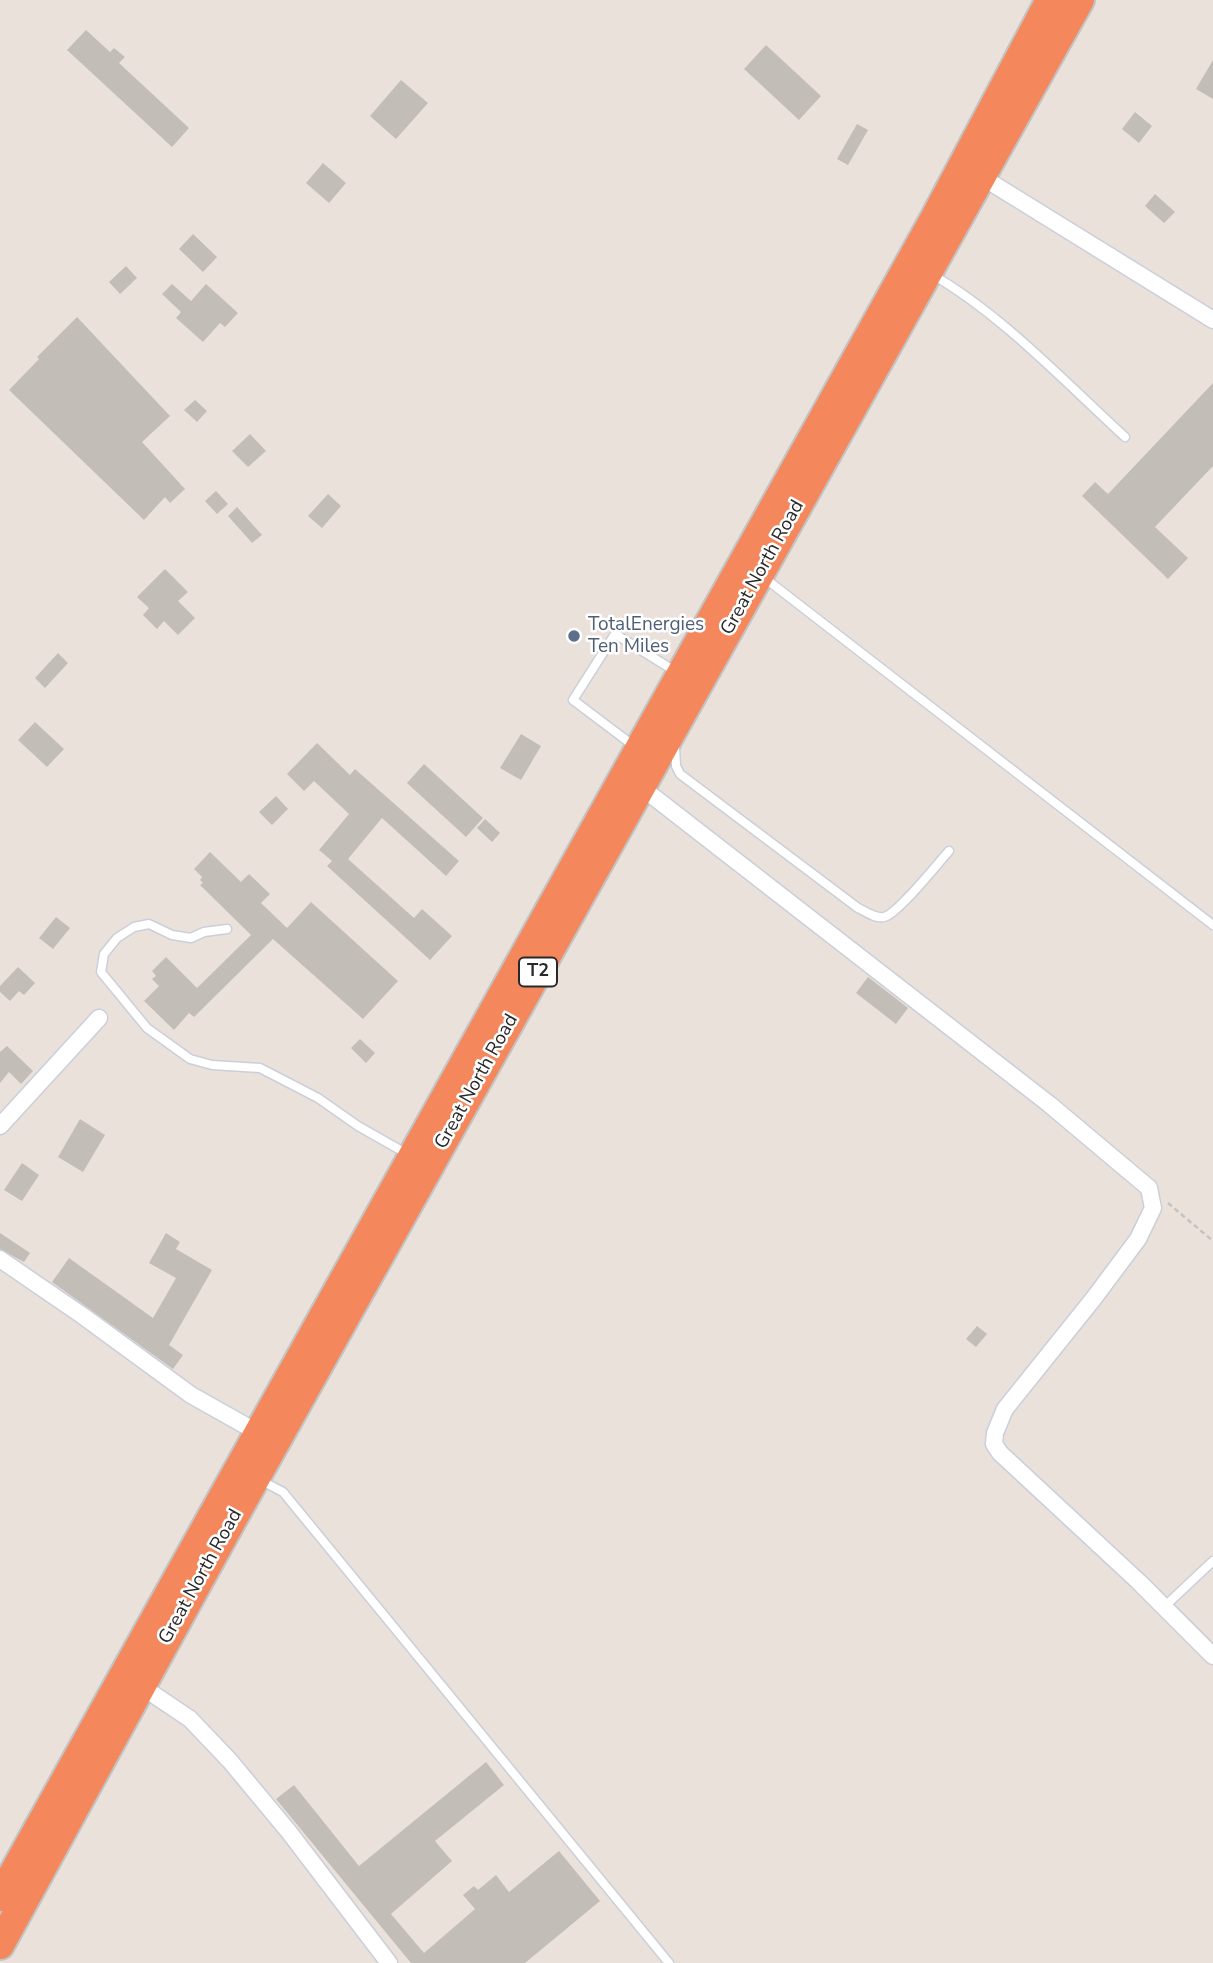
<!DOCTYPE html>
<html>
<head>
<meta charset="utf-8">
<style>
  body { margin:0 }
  canvas { display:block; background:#eae1db }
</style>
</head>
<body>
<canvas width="1213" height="1963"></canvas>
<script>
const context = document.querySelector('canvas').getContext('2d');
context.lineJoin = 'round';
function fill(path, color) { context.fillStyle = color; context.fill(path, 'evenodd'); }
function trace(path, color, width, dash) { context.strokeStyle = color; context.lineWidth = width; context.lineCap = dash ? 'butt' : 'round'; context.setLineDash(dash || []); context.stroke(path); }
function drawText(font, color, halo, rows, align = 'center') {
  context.font = font + ' "Nunito Sans",sans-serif'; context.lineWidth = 5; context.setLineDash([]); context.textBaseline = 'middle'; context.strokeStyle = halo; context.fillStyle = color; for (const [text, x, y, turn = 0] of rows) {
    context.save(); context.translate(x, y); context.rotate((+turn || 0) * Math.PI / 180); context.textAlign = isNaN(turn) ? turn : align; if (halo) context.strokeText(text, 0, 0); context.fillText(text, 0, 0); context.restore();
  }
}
fill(new Path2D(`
  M 86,30 L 110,52 L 114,48 L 125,57 L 119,63 L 189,128 L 172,147 L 67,50 Z
  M 766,45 L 821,96 L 799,120 L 744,69 Z
  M 1213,60 L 1213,99 L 1196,89 Z
  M 401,80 L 428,103 L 396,139 L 370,116 Z
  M 1135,112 L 1152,126 L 1139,143 L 1122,129 Z
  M 857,124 L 868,130 L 848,165 L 837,159 Z
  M 323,163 L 346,183 L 329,203 L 306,183 Z
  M 1155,194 L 1175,212 L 1164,223 L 1145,206 Z
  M 193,234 L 217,257 L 203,272 L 179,249 Z
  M 126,266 L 137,278 L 120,294 L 109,282 Z
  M 172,284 L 191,301 L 206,284 L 238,313 L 225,327 L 220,323 L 203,342 L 176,318 L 181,312 L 162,294 Z
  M 77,317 L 170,416 L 142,442 L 185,489 L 170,503 L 165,497 L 144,520 L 9,390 L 39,359 L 37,357 Z
  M 1213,383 L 1213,466 L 1155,527 L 1188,558 L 1168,579 L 1082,496 L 1095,482 L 1108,494 Z
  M 195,400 L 207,411 L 197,422 L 184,410 Z
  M 250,434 L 266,451 L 248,467 L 232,451 Z
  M 216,491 L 228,504 L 217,514 L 205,501 Z
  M 328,494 L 341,506 L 322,528 L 308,516 Z
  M 237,507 L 262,535 L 252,543 L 228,516 Z
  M 165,569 L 188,592 L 178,601 L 195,618 L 178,635 L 164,621 L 157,629 L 143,615 L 149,608 L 137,597 Z
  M 58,653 L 68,663 L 45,688 L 35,678 Z
  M 35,722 L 64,749 L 47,767 L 18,740 Z
  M 521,734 L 541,746 L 521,780 L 500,768 Z
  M 317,743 L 350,775 L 355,769 L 459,861 L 446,876 L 382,818 L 348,859 L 414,918 L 422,909 L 452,936 L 430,960 L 327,866 L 332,861 L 319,850 L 349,814 L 314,781 L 304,791 L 287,774 Z
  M 424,764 L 483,818 L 466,837 L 407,783 Z
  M 276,796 L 288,809 L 272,825 L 259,812 Z
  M 485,819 L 500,833 L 492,842 L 477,828 Z
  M 210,852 L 241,882 L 249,874 L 270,894 L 261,903 L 287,928 L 311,902 L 398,981 L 363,1019 L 273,939 L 194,1017 L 189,1013 L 174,1030 L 144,1001 L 159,986 L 152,979 L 156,976 L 152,971 L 166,957 L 197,988 L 251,935 L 200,885 L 203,883 L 200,880 L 202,877 L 194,869 Z
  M 56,917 L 70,928 L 53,949 L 39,938 Z
  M 18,967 L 35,983 L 24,995 L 19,991 L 10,1001 L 0,992 L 0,986 Z
  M 868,977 L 908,1008 L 896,1024 L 856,993 Z
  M 360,1039 L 375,1053 L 366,1063 L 351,1048 Z
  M 7,1046 L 33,1071 L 21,1084 L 9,1072 L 0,1083 L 0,1052 Z
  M 80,1119 L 105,1135 L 83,1172 L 58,1157 Z
  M 22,1163 L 39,1175 L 22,1201 L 4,1190 Z
  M 0,1233 L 30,1253 L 24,1262 L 0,1249 Z
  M 166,1233 L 180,1242 L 176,1249 L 212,1270 L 169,1345 L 183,1355 L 173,1369 L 52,1282 L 69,1258 L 153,1318 L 176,1278 L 149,1263 Z
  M 977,1326 L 987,1334 L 976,1347 L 966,1339 Z
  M 486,1762 L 504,1785 L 435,1841 L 452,1861 L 391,1914 L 424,1953 L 475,1909 L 463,1895 L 474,1886 L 478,1890 L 496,1875 L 509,1892 L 559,1851 L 600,1901 L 525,1963 L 411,1963 L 276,1799 L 294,1785 L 359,1866 Z`), '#c3bdb7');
const lane = new Path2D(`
  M 931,274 C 1000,313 1066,383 1125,437
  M 762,576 L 1213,925
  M 634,746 L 573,700 L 615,634 L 678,673
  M 675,746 L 676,766 L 680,774 L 858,908 C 865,911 875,919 884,917 C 898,914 937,864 949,851
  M 227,929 L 204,932 L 191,938 L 172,935 L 149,924 L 134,927 L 117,938 L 104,954 L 101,972 L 147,1028 L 190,1059 L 212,1065 L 260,1068 L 318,1098 L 358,1126 L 409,1155
  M 260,1480 L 283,1492 L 669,1963
  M 1164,1607 L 1213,1561`);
const street = new Path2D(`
  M 982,177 L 1213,320
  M 641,787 L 1049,1104 L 1149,1188 L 1153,1208 L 1138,1239 L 1094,1298 L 1005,1409 L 995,1433 L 994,1444 L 1000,1453 L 1139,1582 L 1213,1656
  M 0,1126 L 99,1018
  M 0,1259 L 83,1316 L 191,1395 L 264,1436
  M 141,1686 L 190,1719 L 230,1761 L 289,1832 L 389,1963`);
const highway = new Path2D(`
  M 0,1897 L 934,219 L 1050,0
  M 0,1945 L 230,1524 L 1080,0`);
trace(lane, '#cacfda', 11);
trace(street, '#cacfda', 19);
trace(highway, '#c3c3c3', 32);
trace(new Path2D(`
  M 1168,1203 L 1213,1241`), '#c3c3c3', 2.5, [5, 3.5]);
trace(lane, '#fff', 8);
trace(street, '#fff', 16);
trace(highway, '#f4885c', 28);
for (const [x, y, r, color] of [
  [574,636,7,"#5c6f8a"]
]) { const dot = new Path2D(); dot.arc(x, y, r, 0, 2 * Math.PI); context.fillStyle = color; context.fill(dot); trace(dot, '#fff', 2.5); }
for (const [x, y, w] of [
  [538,972,38]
]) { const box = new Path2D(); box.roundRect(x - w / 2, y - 14.5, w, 29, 5); context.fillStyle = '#fff'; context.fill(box); trace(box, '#292929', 2); }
drawText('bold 18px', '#292929', null, [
  ["T2",538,972]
]);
drawText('19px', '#292929', '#fff', [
  ["Great North Road",763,568,-61],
  ["Great North Road",477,1082,-61],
  ["Great North Road",201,1577,-61]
]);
drawText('19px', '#4e5e75', '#fff', [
  ["TotalEnergies",588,625],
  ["Ten Miles",588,647]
], 'left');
</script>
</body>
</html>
